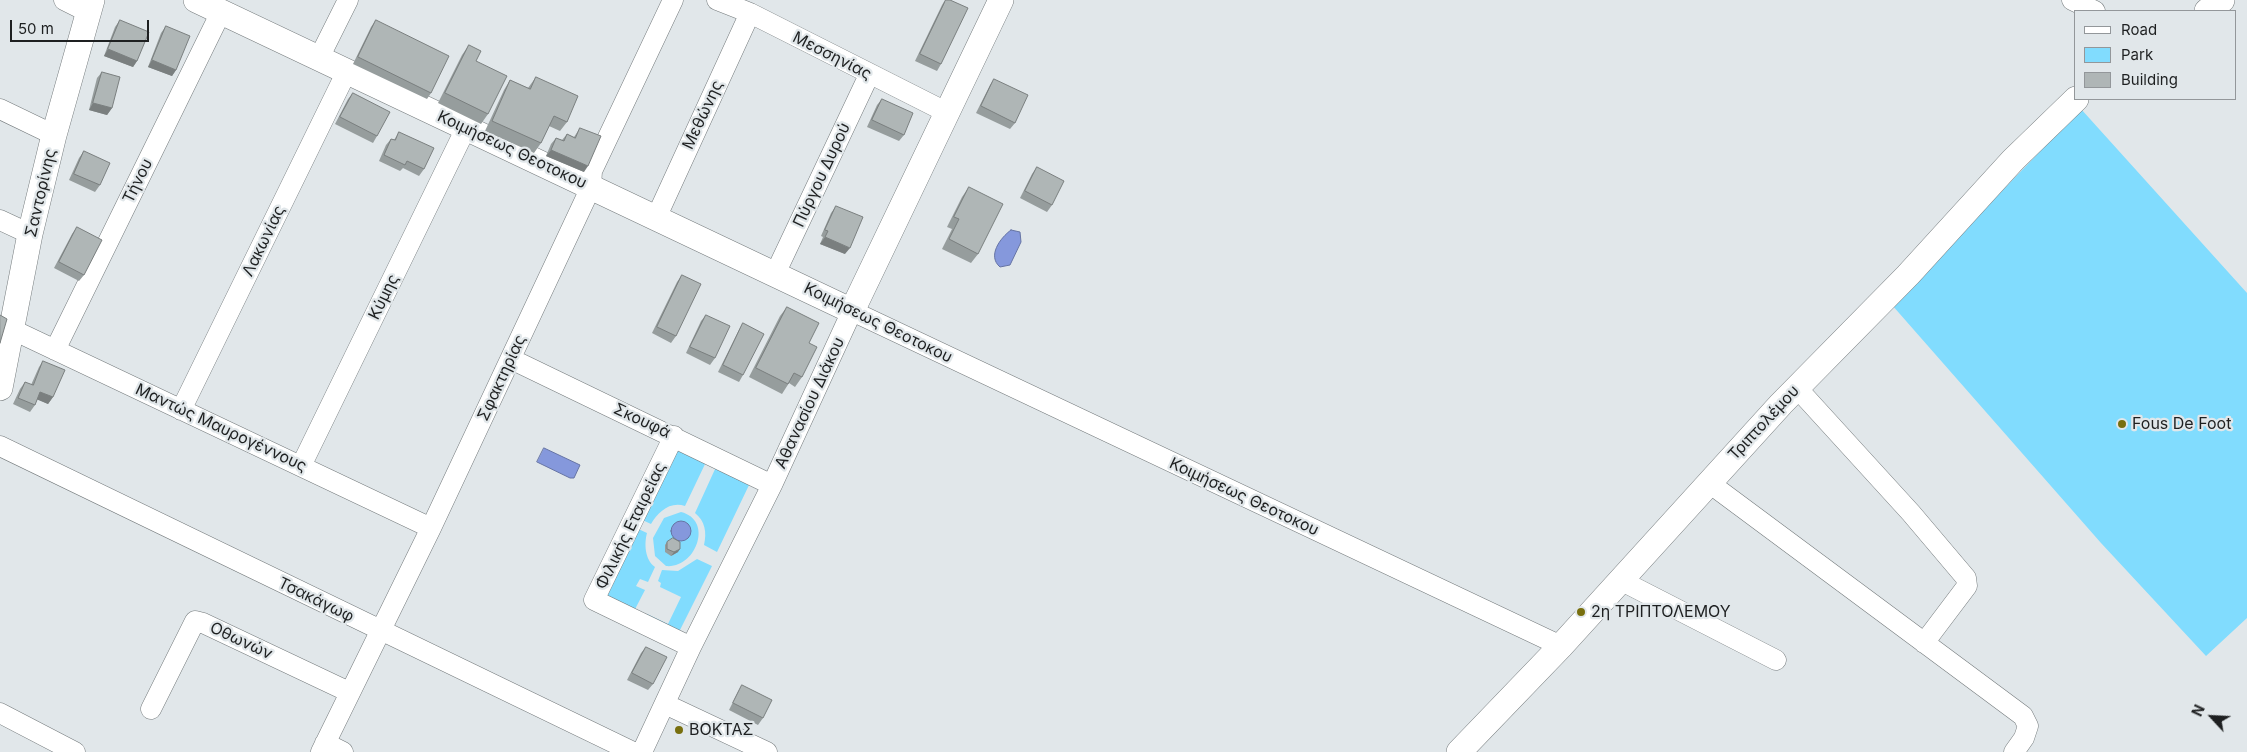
<!DOCTYPE html>
<html>
<head>
<meta charset="utf-8">
<style>
  body { margin:0 }
  #map { position:relative; width:2247px; height:752px; overflow:hidden; background:#e1e7ea; font-family:Inter,sans-serif }
  canvas { display:block }
  .legend { position:absolute; left:2074px; top:10px; width:162px; height:90px; box-sizing:border-box; background:#e1e7ea; border:1px solid #93979a; margin:0; padding:6px 9px; list-style:none; font-size:15px; color:#1e2021 }
  .legend li { display:flex; align-items:center; gap:10px; height:25px }
  .legend b { width:25px; border:1px solid #93979a }
  .north { position:absolute; left:2187px; top:692px; width:50px; height:50px; -webkit-text-stroke:4px #e1e7ea; paint-order:stroke; rotate:295deg; font-size:14px; font-weight:700; line-height:20px; text-align:center; color:#1e2021 }
  .north::after { content:''; display:block; margin:auto; width:18px; height:22px; background:#1e2021; clip-path:polygon(50% 0,100% 100%,50% 72%,0 100%) }
  .scale { position:absolute; left:10px; top:20px; width:139px; height:22px; box-sizing:border-box; border:2px solid #1e2021; border-top:0; padding-left:6px; font-size:15px; line-height:18px; white-space:nowrap; color:#1e2021; -webkit-text-stroke:4px #e1e7ea; paint-order:stroke }
</style>
</head>
<body>
<div id="map">
<canvas width="2247" height="752"></canvas>
<ul class="legend">
<li><b style="height:6px;background:#fff"></b>Road</li>
<li><b style="height:14px;background:#81dcfe"></b>Park</li>
<li><b style="height:14px;background:#afb6b6"></b>Building</li>
</ul>
<div class="north">N</div>
<div class="scale">50 m</div>
</div>
<script>
const context = document.querySelector('canvas').getContext('2d');
context.lineJoin = 'round';
function fill(path, color) { context.fillStyle = color; context.fill(path, 'evenodd'); }
function trace(path, color, width, dash) { context.strokeStyle = color; context.lineWidth = width; context.lineCap = dash ? 'butt' : 'round'; context.setLineDash(dash || []); context.stroke(path); }
function drawText(font, color, halo, rows, align = 'center') {
  context.font = font + ' Inter,sans-serif'; context.lineWidth = 4.5; context.setLineDash([]); context.textBaseline = 'middle'; context.strokeStyle = halo; context.fillStyle = color; for (const [text, x, y, turn = 0] of rows) {
    context.save(); context.translate(x, y); context.rotate((+turn || 0) * Math.PI / 180); context.textAlign = isNaN(turn) ? turn : align; if (halo) context.strokeText(text, 0, 0); context.fillText(text, 0, 0); context.restore();
  }
}
fill(new Path2D(`
  M 2081,109 L 2247,293 L 2247,618 L 2206,656 L 2101,543 L 1892,305 Z
  M 673,446 L 706,462 L 685,506 C 670,501 658,512 651,524 L 638,518 Z
  M 716,467 L 750,483 L 717,552 L 704,545 C 707,532 705,521 695,513 Z
  M 681,512 C 714,520 696,569 666,566 L 655,556 L 653,538 L 664,518 Z
  M 634,527 L 647,533 C 644,544 645,560 655,567 L 648,582 L 640,579 L 636,586 L 645,590 L 632,615 L 599,599 Z
  M 697,559 L 712,566 L 677,636 L 644,621 L 647,614 L 668,624 L 681,597 L 660,587 L 661,583 L 658,581 L 662,570 L 678,571 Z`), '#81dcfe');
const water = new Path2D(`
  M 1011,230 L 1020,232 L 1021,242 L 1010,265 L 1000,267 C 987,256 1000,238 1011,230 Z
  M 544,448 L 580,465 L 574,478 L 570,478 L 537,462 Z
  M671 531a10 10 0 1 1 20 0a10 10 0 1 1-20 0Z`);
fill(water, '#8598dc');
trace(water, '#6674a4', 1);
const minor = new Path2D(`
  M 64,0 L 88,12
  M 717,0 L 750,13 L 946,112
  M 2072,0 L 2095,11
  M 319,58 L 348,0
  M 0,109 L 54,135
  M 656,218 L 750,13
  M 0,220 L 30,234
  M 775,274 L 869,75
  M 11,329 L 431,528
  M 55,350 L 221,12
  M 511,359 L 772,485
  M 1797,388 L 1911,513 L 1966,578 L 1967,586 L 1924,643
  M 181,410 L 347,71
  M 674,436 L 594,600 L 691,647
  M 0,446 L 633,752
  M 301,466 L 466,128
  M 1708,482 L 2023,716 L 2028,726 L 2024,738 L 2014,752
  M 1620,580 L 1776,660
  M 665,704 L 767,752
  M 151,709 L 195,621 L 203,623 L 349,692
  M 0,713 L 75,752
  M 325,743 L 343,752
  M 321,752 L 431,528 L 591,187 L 592,171 L 673,0
  M 642,752 L 691,647 L 772,485 L 852,311 L 1561,646`);
const tertiary = new Path2D(`
  M 196,0 L 852,311 L 1001,0
  M 2207,11 L 2222,0
  M 0,388 L 30,234 L 54,135 L 92,0
  M 1459,752 L 1561,646 L 1781,404 L 1908,275 L 2013,160 L 2076,99`);
trace(minor, '#747a7c', 21);
trace(tertiary, '#747a7c', 26);
trace(minor, '#fff', 20);
trace(tertiary, '#fff', 25);
fill(new Path2D(`
  M 945,0 L 941,64 L 937,71 L 915,61 L 942,5 Z
  M 120,20 L 137,61 L 133,67 L 104,56 L 115,27 Z
  M 376,20 L 431,93 L 427,99 L 353,64 L 371,27 Z
  M 166,26 L 176,70 L 172,76 L 148,67 L 161,33 Z
  M 469,45 L 476,61 L 488,114 L 481,124 L 438,103 L 462,55 Z
  M 102,72 L 112,108 L 107,115 L 89,110 L 97,78 Z
  M 536,77 L 567,122 L 560,131 L 549,126 L 541,143 L 534,153 L 485,131 L 504,90 L 510,80 L 528,88 Z
  M 994,79 L 1015,123 L 1010,129 L 976,113 L 990,85 Z
  M 353,93 L 377,136 L 373,143 L 335,124 L 348,99 Z
  M 882,99 L 904,135 L 899,141 L 867,127 L 877,105 Z
  M 580,128 L 584,172 L 546,156 L 551,144 L 556,138 L 562,140 L 567,134 L 574,137 Z
  M 399,132 L 424,169 L 419,176 L 403,168 L 400,171 L 379,161 L 386,145 L 391,139 L 394,140 Z
  M 84,151 L 100,185 L 95,192 L 69,180 L 79,158 Z
  M 1037,167 L 1052,205 L 1047,212 L 1020,198 L 1032,174 Z
  M 969,187 L 978,254 L 971,263 L 942,249 L 952,229 L 947,227 L 962,197 Z
  M 836,206 L 845,254 L 820,244 L 823,237 L 821,236 L 831,213 Z
  M 77,227 L 84,275 L 79,281 L 54,268 L 72,234 Z
  M 682,275 L 676,336 L 671,343 L 652,333 L 677,282 Z
  M 787,307 L 809,343 L 802,377 L 795,387 L 789,383 L 782,394 L 749,377 L 780,316 Z
  M 706,315 L 715,358 L 710,365 L 686,353 L 701,321 Z
  M 743,323 L 743,375 L 739,382 L 718,372 L 739,330 Z
  M 43,361 L 53,397 L 48,404 L 37,399 L 35,405 L 30,412 L 13,404 L 20,389 L 25,382 L 31,385 L 39,367 Z
  M 667,542 L 678,552 L 671,556 L 665,552 L 665,545 Z
  M 646,647 L 653,684 L 648,690 L 627,680 L 641,653 Z
  M 742,685 L 763,718 L 758,725 L 729,710 L 738,692 Z`), '#969d9d');
fill(new Path2D(`
  M 108,49 L 137,61 L 133,67 L 104,56 Z
  M 152,60 L 176,70 L 172,76 L 148,67 Z
  M 93,103 L 112,108 L 107,115 L 89,110 Z
  M 551,150 L 588,166 L 584,172 L 546,156 Z
  M 825,237 L 850,248 L 845,254 L 820,244 Z
  M 40,392 L 53,397 L 48,404 L 36,399 Z
  M 680,549 L 678,552 L 671,556 L 674,552 Z`), '#7a7f7f');
const building = new Path2D(`
  M 946,0 L 950,0 L 968,8 L 941,64 L 920,54 Z
  M 120,20 L 149,32 L 137,61 L 108,49 Z
  M 376,20 L 449,56 L 431,93 L 358,57 Z
  M 166,26 L 190,36 L 176,70 L 152,60 Z
  M 469,45 L 481,51 L 476,61 L 507,76 L 488,114 L 445,93 Z
  M 102,72 L 120,77 L 112,108 L 93,103 Z
  M 536,77 L 578,96 L 567,122 L 554,116 L 541,143 L 492,121 L 510,80 L 530,89 Z
  M 994,79 L 1028,95 L 1015,123 L 981,106 Z
  M 353,93 L 390,112 L 377,136 L 340,117 Z
  M 882,99 L 913,113 L 904,135 L 872,120 Z
  M 580,128 L 601,136 L 588,166 L 551,150 L 556,138 L 564,141 L 567,134 L 575,138 Z
  M 399,132 L 434,148 L 424,169 L 407,161 L 405,165 L 384,155 L 391,139 L 395,140 Z
  M 84,151 L 110,163 L 100,185 L 74,174 Z
  M 1037,167 L 1064,181 L 1052,205 L 1025,191 Z
  M 969,187 L 1003,204 L 978,254 L 949,239 L 959,219 L 954,217 Z
  M 836,206 L 863,217 L 850,248 L 825,237 L 828,231 L 825,230 Z
  M 77,227 L 102,240 L 84,275 L 59,262 Z
  M 682,275 L 701,284 L 676,336 L 657,327 Z
  M 787,307 L 819,323 L 809,343 L 817,347 L 802,377 L 794,373 L 788,384 L 756,368 Z
  M 0,315 L 7,319 L 0,343 Z
  M 706,315 L 730,326 L 715,358 L 690,347 Z
  M 743,323 L 764,334 L 743,375 L 723,365 Z
  M 43,361 L 65,370 L 53,397 L 40,392 L 35,405 L 18,398 L 25,382 L 33,385 Z
  M 673,538 L 680,542 L 680,549 L 674,552 L 667,549 L 667,542 Z
  M 646,647 L 667,657 L 653,684 L 632,673 Z
  M 742,685 L 772,700 L 763,718 L 733,703 Z`);
fill(building, '#afb6b6');
trace(building, '#7a7f7f', 1);
for (const [x, y, r, color] of [
  [2122,424,5,"#786f0e"],
  [1581,612,5,"#786f0e"],
  [679,730,5,"#786f0e"]
]) { const dot = new Path2D(); dot.arc(x, y, r, 0, 2 * Math.PI); context.fillStyle = color; context.fill(dot); trace(dot, '#e1e7ea', 2); }
drawText('16px', '#1e2021', '#e1e7ea', [
  ["Μεσσηνίας",832,56,27],
  ["Μεθώνης",703,115,-65],
  ["Κοιμήσεως Θεοτοκου",512,150,25],
  ["Πύργου Δυρού",822,175,-65],
  ["Τήνου",138,181,-64],
  ["Σαντορίνης",41,193,-77],
  ["Λακωνίας",264,241,-64],
  ["Κύμης",384,297,-64],
  ["Κοιμήσεως Θεοτοκου",878,323,26],
  ["Σφακτηρίας",502,378,-65],
  ["Αθανασίου Διάκου",810,403,-65],
  ["Σκουφά",642,421,25],
  ["Τριπτολέμου",1764,423,-47],
  ["Μαντώς Μαυρογέννους",221,428,25],
  ["Κοιμήσεως Θεοτοκου",1244,497,25],
  ["Φιλικής Εταιρείας",631,526,-64],
  ["Τσακάγωφ",316,600,26],
  ["Οθωνών",241,641,25]
]);
drawText('16px', '#1e2021', '#e1e7ea', [
  ["Fous De Foot",2132,424],
  ["2η ΤΡΙΠΤΟΛΕΜΟΥ",1591,612],
  ["ΒΟΚΤΑΣ",689,730]
], 'left');
</script>
</body>
</html>
